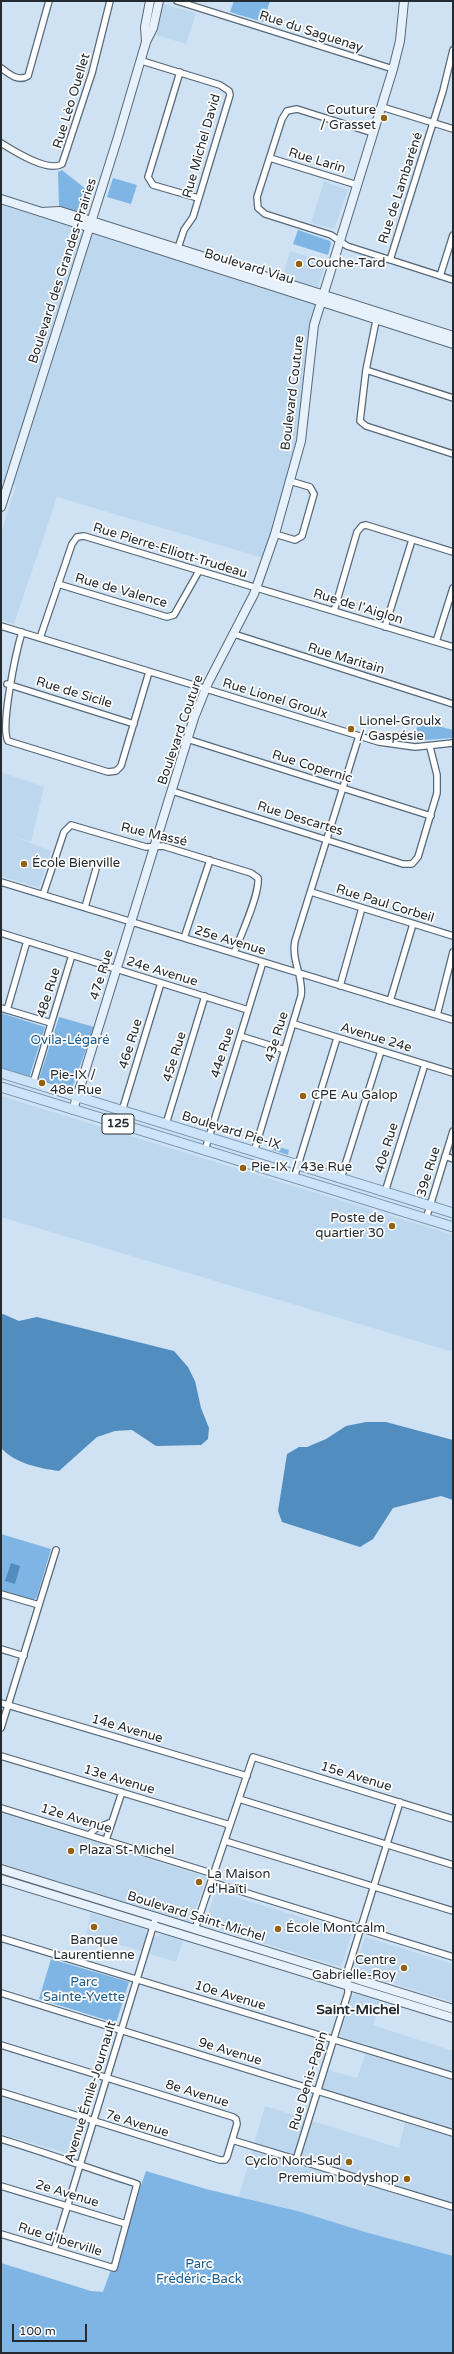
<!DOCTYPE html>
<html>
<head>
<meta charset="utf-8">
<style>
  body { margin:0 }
  #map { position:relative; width:454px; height:2354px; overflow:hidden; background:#cee2f4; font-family:"Varela Round",sans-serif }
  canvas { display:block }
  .frame { position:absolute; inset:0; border:2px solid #232b31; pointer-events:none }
  .scale { position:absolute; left:12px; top:2324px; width:75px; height:18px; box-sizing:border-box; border:2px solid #232b31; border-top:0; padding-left:5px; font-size:12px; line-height:14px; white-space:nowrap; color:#232b31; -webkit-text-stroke:3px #fff; paint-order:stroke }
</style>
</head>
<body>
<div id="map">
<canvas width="454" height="2354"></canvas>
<div class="frame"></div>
<div class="scale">100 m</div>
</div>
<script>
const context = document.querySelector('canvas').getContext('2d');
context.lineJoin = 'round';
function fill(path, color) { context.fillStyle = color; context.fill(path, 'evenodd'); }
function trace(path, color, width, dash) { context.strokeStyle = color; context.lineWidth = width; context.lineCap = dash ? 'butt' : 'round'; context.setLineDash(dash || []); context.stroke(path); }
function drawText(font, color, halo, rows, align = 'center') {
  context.font = font + ' "Varela Round",sans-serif'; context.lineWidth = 3.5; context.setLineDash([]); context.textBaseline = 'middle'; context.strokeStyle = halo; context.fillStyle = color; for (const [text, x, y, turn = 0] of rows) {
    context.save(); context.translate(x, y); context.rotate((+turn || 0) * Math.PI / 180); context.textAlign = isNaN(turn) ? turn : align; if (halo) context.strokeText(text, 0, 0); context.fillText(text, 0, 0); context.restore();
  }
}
fill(new Path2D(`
  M 163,4 L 196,13 L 186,44 L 156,35 Z
  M 324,181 L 348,190 L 334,229 L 311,223 Z
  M 1,199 L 320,302 L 296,463 L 267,559 L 57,497 L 14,624 L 1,620 L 1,534 L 16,486 L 1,481 Z
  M 290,251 L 326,262 L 318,287 L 283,277 Z
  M 1,772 L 44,787 L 31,842 L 10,835 L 51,851 L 39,888 L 1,876 Z
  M 1,1096 L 453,1235 L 453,1352 L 1,1217 Z
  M 1,1813 L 207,1877 L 192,1920 L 189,1922 L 1,1864 Z
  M 216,1891 L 352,1933 L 341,1967 L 204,1925 Z
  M 91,1913 L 145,1929 L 146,1934 L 155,1937 L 162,1934 L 183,1941 L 176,1962 L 86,1934 Z
  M 365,1937 L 453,1964 L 453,2002 L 354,1972 Z
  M 356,1994 L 381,2002 L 373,2025 L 453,2051 L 453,2260 L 238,2199 L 265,2106 L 399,2148 L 406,2118 L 317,2091 L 324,2069 L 357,2078 L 369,2045 L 341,2037 L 340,2034 L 352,1996 Z
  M 1,2097 L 86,2123 L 77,2156 L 1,2134 Z`), '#bdd7ee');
fill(new Path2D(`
  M 234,1 L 270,1 L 263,22 L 230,12 Z
  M 62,170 L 92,194 L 84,213 L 59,207 L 58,172 Z
  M 113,178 L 137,185 L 131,204 L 107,197 Z
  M 298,230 L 330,241 L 331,244 L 328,255 L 293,244 Z
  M 419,721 L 453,730 L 453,738 L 413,741 Z
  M 1,1013 L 45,1027 L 29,1078 L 1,1069 Z
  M 59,1017 L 94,1027 L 71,1091 L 39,1079 Z
  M 275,1146 L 289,1150 L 288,1155 L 273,1150 Z
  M 1,1534 L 51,1549 L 37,1597 L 33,1601 L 1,1590 Z
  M 51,1959 L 129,1982 L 116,2023 L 39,1999 Z
  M 146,2171 L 206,2189 L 301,2212 L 365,2232 L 453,2256 L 453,2353 L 1,2353 L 1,2263 L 91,2291 L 103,2292 Z`), '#7fb5e4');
fill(new Path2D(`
  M 3,1314 L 19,1321 L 37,1317 L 174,1351 L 188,1367 L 195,1381 L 201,1408 L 209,1428 L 208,1439 L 201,1445 L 156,1446 L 132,1430 L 115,1431 L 97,1437 L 59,1471 C 39,1468 16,1464 1,1448 L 1,1315 Z
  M 366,1422 L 386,1422 L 453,1440 L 453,1500 L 441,1496 L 393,1508 L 373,1539 L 360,1547 L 282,1522 L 278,1511 L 287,1454 L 299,1447 L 307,1447 L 326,1439 L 346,1426 Z
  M 11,1563 L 20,1566 L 15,1584 L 5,1581 Z
  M99.5 1997a4.5 4.5 0 1 1 9 0a4.5 4.5 0 1 1-9 0Z`), '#528dbf');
const street = new Path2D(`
  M 177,1 L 393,69
  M 142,61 L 220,85 L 229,91 L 230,95 L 193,217 L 184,230 L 178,248
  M 1,68 C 9,74 18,82 28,76 L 49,1
  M 180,72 L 148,177 L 153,185 L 198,198
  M 382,107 L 453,129
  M 373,133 L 297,109 L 287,111 L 282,119 L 257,197 L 258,208 L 265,214 L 331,235 L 347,246 L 453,280
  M 1,143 C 14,151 48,173 62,164 L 92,73 L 110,1
  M 270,158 L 357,185
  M 390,260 L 443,91 L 453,50
  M 440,276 L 453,235
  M 377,316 L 366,370 L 360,421 L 366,426 L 453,454
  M 366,370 L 453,398
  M 275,534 L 295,540 L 302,536 L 314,494 L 310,487 L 290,481
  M 58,584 L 167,617 L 174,615 L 199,571
  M 334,611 L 357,532 L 362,526 L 366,525 L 453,552
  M 1,626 L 379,742 L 415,747 L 453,743
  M 385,627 L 412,540
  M 22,632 C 16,652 0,727 8,741 L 108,772 L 116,771 L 121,766 L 149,672
  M 234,634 L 453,704
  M 40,638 L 72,544 L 77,537 L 84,536 L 453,647
  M 436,642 L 453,588
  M 7,684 L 134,724
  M 187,739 L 431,816
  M 172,791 L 403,864 L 412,864 L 418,857 L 437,793 L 437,775 L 430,747
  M 1,882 L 453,1020
  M 311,892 L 453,936
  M 43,895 L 64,832 L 71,825 L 146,847 L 163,846 L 251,873 L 258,878 C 260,894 240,937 234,953
  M 85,907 L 96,869
  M 1,933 L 248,1010
  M 184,938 L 210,860
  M 340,986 L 362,908
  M 390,1001 L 413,924
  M 1,1008 L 51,1023
  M 7,1010 L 27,941
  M 437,1015 L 453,952
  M 294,1024 L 453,1073
  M 240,1036 L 285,1050
  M 33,1083 L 72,955
  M 122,1111 L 161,983
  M 166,1124 L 205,996
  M 205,1150 L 263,962
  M 254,1152 L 301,996 C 304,977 291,961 295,941 L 359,736
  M 445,1156 L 453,1159
  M 294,1178 L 337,1038
  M 341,1178 L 381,1051
  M 385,1192 L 425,1064
  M 426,1219 L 453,1131
  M 1,1594 L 39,1605
  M 1,1649 L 24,1656
  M 1,1703 L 247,1776
  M 1,1728 L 56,1550
  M 1,1756 L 230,1825
  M 239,1799 L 453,1865
  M 1,1808 L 214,1874
  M 89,1835 L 95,1829 L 112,1822
  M 106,1840 L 122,1792
  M 225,1841 L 453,1911
  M 211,1882 L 453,1957
  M 195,1929 L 253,1757 L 453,1819
  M 1,1938 L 453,2076
  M 1,1993 L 453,2133
  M 1,2045 L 233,2117 L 236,2119 L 237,2124 L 227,2157 L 225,2160 L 220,2160 L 1,2092
  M 1,2139 C 47,2153 91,2169 137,2184 L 114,2268 L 1,2234
  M 232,2140 L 453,2207
  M 296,2160 L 348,1993 L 348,1969 L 400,1802
  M 1,2186 L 126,2224
  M 54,2250 L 156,1917`);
const secondary = new Path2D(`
  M 146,42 L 145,27 L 150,1
  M 1,199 L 453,344
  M 41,212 L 60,211 L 453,336
  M 1,507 L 118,137 L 146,42 L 153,28 L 159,1
  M 73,1110 L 194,718 L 208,683 L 254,594 L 275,534 L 301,441 L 314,325 L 393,69 L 400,41 L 404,1
  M 1,1869 L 453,2009
  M 1,1879 L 453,2018`);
const primary = new Path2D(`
  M 1,1073 L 453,1213
  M 1,1087 L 453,1227`);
trace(street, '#576877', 8);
trace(secondary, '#576877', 10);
trace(primary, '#7b97b0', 11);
trace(street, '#fff', 5.5);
trace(secondary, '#e6f1fc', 8);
trace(primary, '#cde3f8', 9);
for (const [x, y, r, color] of [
  [384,118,4,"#946213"],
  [299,264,4,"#946213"],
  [351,729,4,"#946213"],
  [24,864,4,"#946213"],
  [42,1083,4,"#946213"],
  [303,1096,4,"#946213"],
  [243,1168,4,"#946213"],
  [392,1226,4,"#946213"],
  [71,1851,4,"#946213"],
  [199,1882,4,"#946213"],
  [94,1927,4,"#946213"],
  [278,1929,4,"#946213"],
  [404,1968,4,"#946213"],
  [349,2162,4,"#946213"],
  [407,2179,4,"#946213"]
]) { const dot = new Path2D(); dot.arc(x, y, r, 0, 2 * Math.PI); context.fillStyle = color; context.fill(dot); trace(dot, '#fff', 1.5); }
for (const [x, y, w] of [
  [118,1124,32]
]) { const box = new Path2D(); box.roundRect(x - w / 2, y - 10, w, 20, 3); context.fillStyle = '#fff'; context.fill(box); trace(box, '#232b31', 1); }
drawText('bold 12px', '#232b31', null, [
  ["125",118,1124]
]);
drawText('13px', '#232b31', '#fff', [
  ["Rue du Saguenay",311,32,18],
  ["Rue Lèo Ouellet",72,101,-73],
  ["Rue Michel David",202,146,-74],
  ["Rue Larin",317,161,17],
  ["Rue de Lambaréné",401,188,-72],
  ["Boulevard Viau",249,267,17],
  ["Boulevard des Grandes-Prairies",63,271,-72],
  ["Boulevard Couture",293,393,-83],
  ["Rue Pierre-Elliott-Trudeau",170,551,17],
  ["Rue de Valence",121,591,16],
  ["Rue de l'Aiglon",358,607,17],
  ["Rue Maritain",346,659,17],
  ["Rue de Sicile",74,693,17],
  ["Rue Lionel Groulx",275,699,17],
  ["Boulevard Couture",181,730,-71],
  ["Rue Copernic",312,767,17],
  ["Rue Descartes",300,819,17],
  ["Rue Massé",154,835,13],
  ["Rue Paul Corbeil",385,904,17],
  ["25e Avenue",230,941,17],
  ["24e Avenue",162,972,17],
  ["47e Rue",102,975,-73],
  ["48e Rue",49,993,-73],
  ["43e Rue",277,1037,-73],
  ["Avenue 24e",376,1038,17],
  ["46e Rue",131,1044,-73],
  ["44e Rue",223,1053,-73],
  ["45e Rue",175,1057,-73],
  ["Boulevard Pie-IX",231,1131,17],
  ["40e Rue",387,1148,-73],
  ["39e Rue",429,1172,-73],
  ["14e Avenue",127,1729,16],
  ["15e Avenue",356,1777,17],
  ["13e Avenue",119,1780,17],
  ["12e Avenue",76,1819,17],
  ["Boulevard Saint-Michel",196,1917,17],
  ["10e Avenue",230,1996,17],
  ["9e Avenue",230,2052,17],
  ["Rue Denis-Papin",309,2081,-73],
  ["Avenue Émile-Journault",91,2092,-73],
  ["8e Avenue",197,2094,17],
  ["7e Avenue",137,2124,17],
  ["2e Avenue",67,2194,17],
  ["Rue d'Iberville",60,2240,17]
]);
drawText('13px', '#232b31', '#fff', [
  ["Couture",376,111,"right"],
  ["/ Grasset",376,126,"right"],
  ["Couche-Tard",307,264],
  ["Lionel-Groulx",359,722],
  ["/ Gaspésie",359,737],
  ["École Bienville",32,864],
  ["Pie-IX /",50,1076],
  ["48e Rue",50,1091],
  ["CPE Au Galop",311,1096],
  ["Pie-IX / 43e Rue",251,1168],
  ["Poste de",384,1219,"right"],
  ["quartier 30",384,1234,"right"],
  ["Plaza St-Michel",79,1851],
  ["La Maison",207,1875],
  ["d'Haïti",207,1890],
  ["École Montcalm",286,1929],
  ["Banque",94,1941,"center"],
  ["Laurentienne",94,1956,"center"],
  ["Centre",396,1961,"right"],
  ["Gabrielle-Roy",396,1976,"right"],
  ["Cyclo Nord-Sud",341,2162,"right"],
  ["Premium bodyshop",399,2179,"right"]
], 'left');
drawText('13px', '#195b8c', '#fff', [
  ["Ovila-Légaré",70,1041],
  ["Parc",84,1983],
  ["Sainte-Yvette",84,1998],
  ["Parc",199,2265],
  ["Frédéric-Back",199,2280]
]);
drawText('bold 14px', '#232b31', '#fff', [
  ["Saint-Michel",358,2010]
]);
</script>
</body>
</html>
